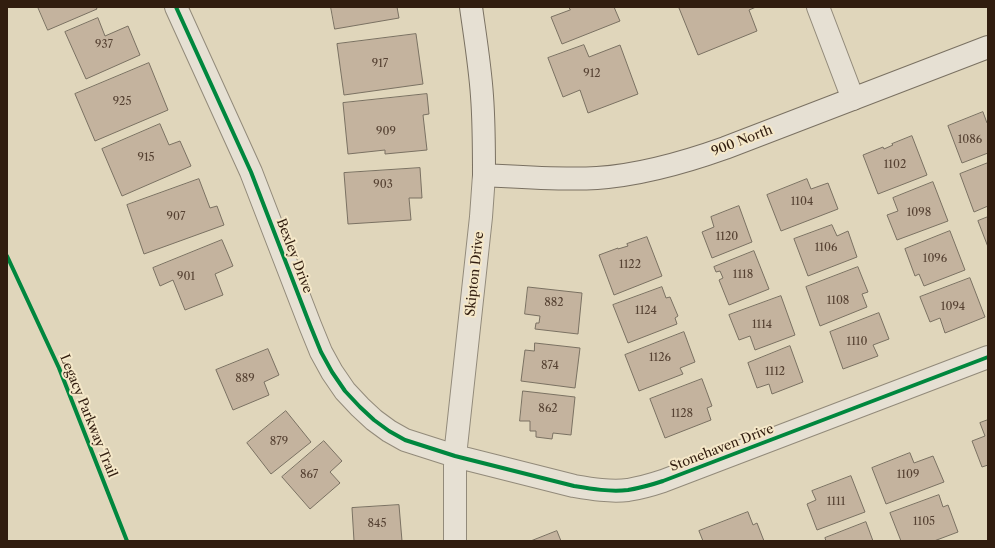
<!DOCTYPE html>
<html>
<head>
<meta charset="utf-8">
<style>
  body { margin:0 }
  #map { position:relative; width:995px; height:548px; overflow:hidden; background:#e0d6bb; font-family:"Libre Caslon Text",serif }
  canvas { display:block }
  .frame { position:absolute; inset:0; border:8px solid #311d0f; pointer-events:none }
</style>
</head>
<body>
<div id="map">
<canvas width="995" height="548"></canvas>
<div class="frame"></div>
</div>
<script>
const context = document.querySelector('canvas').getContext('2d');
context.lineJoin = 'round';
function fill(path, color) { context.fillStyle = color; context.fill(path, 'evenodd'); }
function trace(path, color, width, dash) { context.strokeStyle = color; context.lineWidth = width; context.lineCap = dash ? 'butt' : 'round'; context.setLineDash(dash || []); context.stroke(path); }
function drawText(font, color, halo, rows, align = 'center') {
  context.font = font + ' "Libre Caslon Text",serif'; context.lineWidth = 4; context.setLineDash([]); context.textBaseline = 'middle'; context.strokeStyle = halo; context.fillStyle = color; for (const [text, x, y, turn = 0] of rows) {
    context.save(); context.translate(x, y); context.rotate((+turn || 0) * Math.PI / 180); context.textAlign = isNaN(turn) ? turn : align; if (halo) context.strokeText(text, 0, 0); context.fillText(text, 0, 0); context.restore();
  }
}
const building = new Path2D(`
  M 38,7 L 96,7 L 97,9 L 48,30 Z
  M 331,7 L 397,7 L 399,18 L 335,29 Z
  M 569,7 L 614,7 L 620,21 L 562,44 L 551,17 L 570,10 Z
  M 681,7 L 756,7 L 749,10 L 757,31 L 698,55 L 679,8 Z
  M 98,18 L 105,36 L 128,26 L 140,55 L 86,79 L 65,32 Z
  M 416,34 L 423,84 L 344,95 L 337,44 Z
  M 584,45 L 589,57 L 620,45 L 638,94 L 588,113 L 580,90 L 563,97 L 548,58 Z
  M 149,63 L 168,110 L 95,141 L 75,94 Z
  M 427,94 L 429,114 L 423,115 L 427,150 L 385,154 L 385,150 L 348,154 L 343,103 Z
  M 983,112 L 987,123 L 988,123 L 988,153 L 962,163 L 948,126 Z
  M 160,124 L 169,145 L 180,141 L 191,166 L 122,196 L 102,149 Z
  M 912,136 L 927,175 L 878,194 L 863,155 L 883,147 L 884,149 L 893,145 L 892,144 Z
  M 988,163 L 988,206 L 974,212 L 960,174 Z
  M 420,168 L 422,198 L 409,198 L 411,220 L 348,224 L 344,173 Z
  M 199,179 L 210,208 L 217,206 L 224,225 L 144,254 L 127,205 Z
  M 807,179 L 811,189 L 828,183 L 838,209 L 781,231 L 767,195 Z
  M 933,182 L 948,221 L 897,240 L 887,215 L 898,211 L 893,198 Z
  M 739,206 L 752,242 L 712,258 L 702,232 L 714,227 L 711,217 Z
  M 988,217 L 988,247 L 978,221 Z
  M 832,225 L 837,236 L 848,231 L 857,257 L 808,276 L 794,239 Z
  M 950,231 L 965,270 L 924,286 L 919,274 L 915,276 L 905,249 Z
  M 647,237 L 662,276 L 614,295 L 599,255 L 618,248 L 618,249 L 628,246 L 627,244 Z
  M 222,240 L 233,266 L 215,274 L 223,295 L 185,310 L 173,280 L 160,286 L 153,268 Z
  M 754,251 L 769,289 L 729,305 L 719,280 L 723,278 L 720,271 L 716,272 L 714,267 Z
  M 858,267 L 868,292 L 862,294 L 867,307 L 820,326 L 806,287 Z
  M 970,278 L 985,317 L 945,333 L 940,318 L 930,322 L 920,297 Z
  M 528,287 L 582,293 L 578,334 L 535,329 L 536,323 L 539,323 L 540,316 L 525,314 Z
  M 662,287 L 666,298 L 670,297 L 678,316 L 675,318 L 677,324 L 628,343 L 613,305 Z
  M 781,296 L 795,335 L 755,350 L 750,336 L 739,340 L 729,315 Z
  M 879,313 L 889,339 L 873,345 L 878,356 L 843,369 L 830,332 Z
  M 684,332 L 695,362 L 680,368 L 683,374 L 639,391 L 625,355 Z
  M 535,343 L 580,348 L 575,388 L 521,381 L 525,350 L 534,351 Z
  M 790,346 L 803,382 L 772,394 L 769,384 L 757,388 L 748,363 Z
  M 268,349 L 279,375 L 264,382 L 269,395 L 233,410 L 216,370 Z
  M 702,379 L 712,406 L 707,408 L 711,420 L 665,438 L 650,399 Z
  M 523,391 L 575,397 L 571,435 L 553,433 L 552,439 L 536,437 L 536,431 L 530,431 L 530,421 L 520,421 Z
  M 286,411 L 311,442 L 271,474 L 247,443 Z
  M 988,420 L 988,465 L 982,467 L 972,441 L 985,436 L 980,423 Z
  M 324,441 L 342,461 L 330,472 L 340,483 L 310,509 L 282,477 Z
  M 910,453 L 914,463 L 933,456 L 944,482 L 886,504 L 872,468 Z
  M 851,476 L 865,512 L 817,530 L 807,504 L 816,500 L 812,491 Z
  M 939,495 L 943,507 L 948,505 L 958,532 L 934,541 L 901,541 L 890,513 Z
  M 399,505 L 402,541 L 354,541 L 352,508 Z
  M 748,512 L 753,525 L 757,523 L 764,541 L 703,541 L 699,531 Z
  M 866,522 L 873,541 L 826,541 L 825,538 Z
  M 557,531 L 561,541 L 531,541 Z`);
fill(building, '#c4b39e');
trace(building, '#7a7162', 1);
const street = new Path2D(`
  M 176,7 L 251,172 L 310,325 L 321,352 L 332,372 L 345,391 L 360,407 L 374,420 L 389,431 L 405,440 L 455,456 L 574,486 C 592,489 610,492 628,490 C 640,488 651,485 663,481 L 988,357
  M 818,7 L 853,99
  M 455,541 L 455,456 L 481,217 L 484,175`);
const secondary = new Path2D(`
  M 471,7 C 475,36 480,66 482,96 C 484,122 484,149 484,175 C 521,177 559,180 597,178 C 641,175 683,163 725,148 L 988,47`);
trace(street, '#928a7a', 24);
trace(secondary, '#7a7162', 24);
trace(street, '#e6e0d3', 22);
trace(secondary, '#e6e0d3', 22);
trace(new Path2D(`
  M 176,7 L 251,172 L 310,325 L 321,352 L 332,372 L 345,391 L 360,407 L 374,420 L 389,431 L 405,440 L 455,456 L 574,486 C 592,489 610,492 628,490 C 640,488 651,485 663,481 L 988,357
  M 7,256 L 59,368 L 127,541`), '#00873e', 4);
drawText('11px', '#564233', null, [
  ["937",104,45],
  ["917",380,64],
  ["912",592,74],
  ["925",122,102],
  ["909",386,132],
  ["1086",970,140],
  ["915",146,158],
  ["1102",895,165],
  ["903",383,185],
  ["1104",802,202],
  ["1098",919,213],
  ["907",176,217],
  ["1120",727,237],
  ["1106",826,248],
  ["1096",935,259],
  ["1122",630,265],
  ["1118",743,275],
  ["901",186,277],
  ["1108",838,301],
  ["882",554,303],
  ["1094",953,307],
  ["1124",646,311],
  ["1114",762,325],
  ["1110",857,342],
  ["1126",660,358],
  ["874",550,366],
  ["1112",775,372],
  ["889",245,379],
  ["862",548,409],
  ["1128",682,414],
  ["879",279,442],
  ["867",309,475],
  ["1109",908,475],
  ["1111",836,502],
  ["1105",924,522],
  ["845",377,524]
]);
drawText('13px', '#311d0f', '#f5e8c9', [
  ["900 North",742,141,-21],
  ["Bexley Drive",294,256,69],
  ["Skipton Drive",475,274,-84],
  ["Legacy Parkway Trail",88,416,68],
  ["Stonehaven Drive",722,448,-21]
]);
</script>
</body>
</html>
